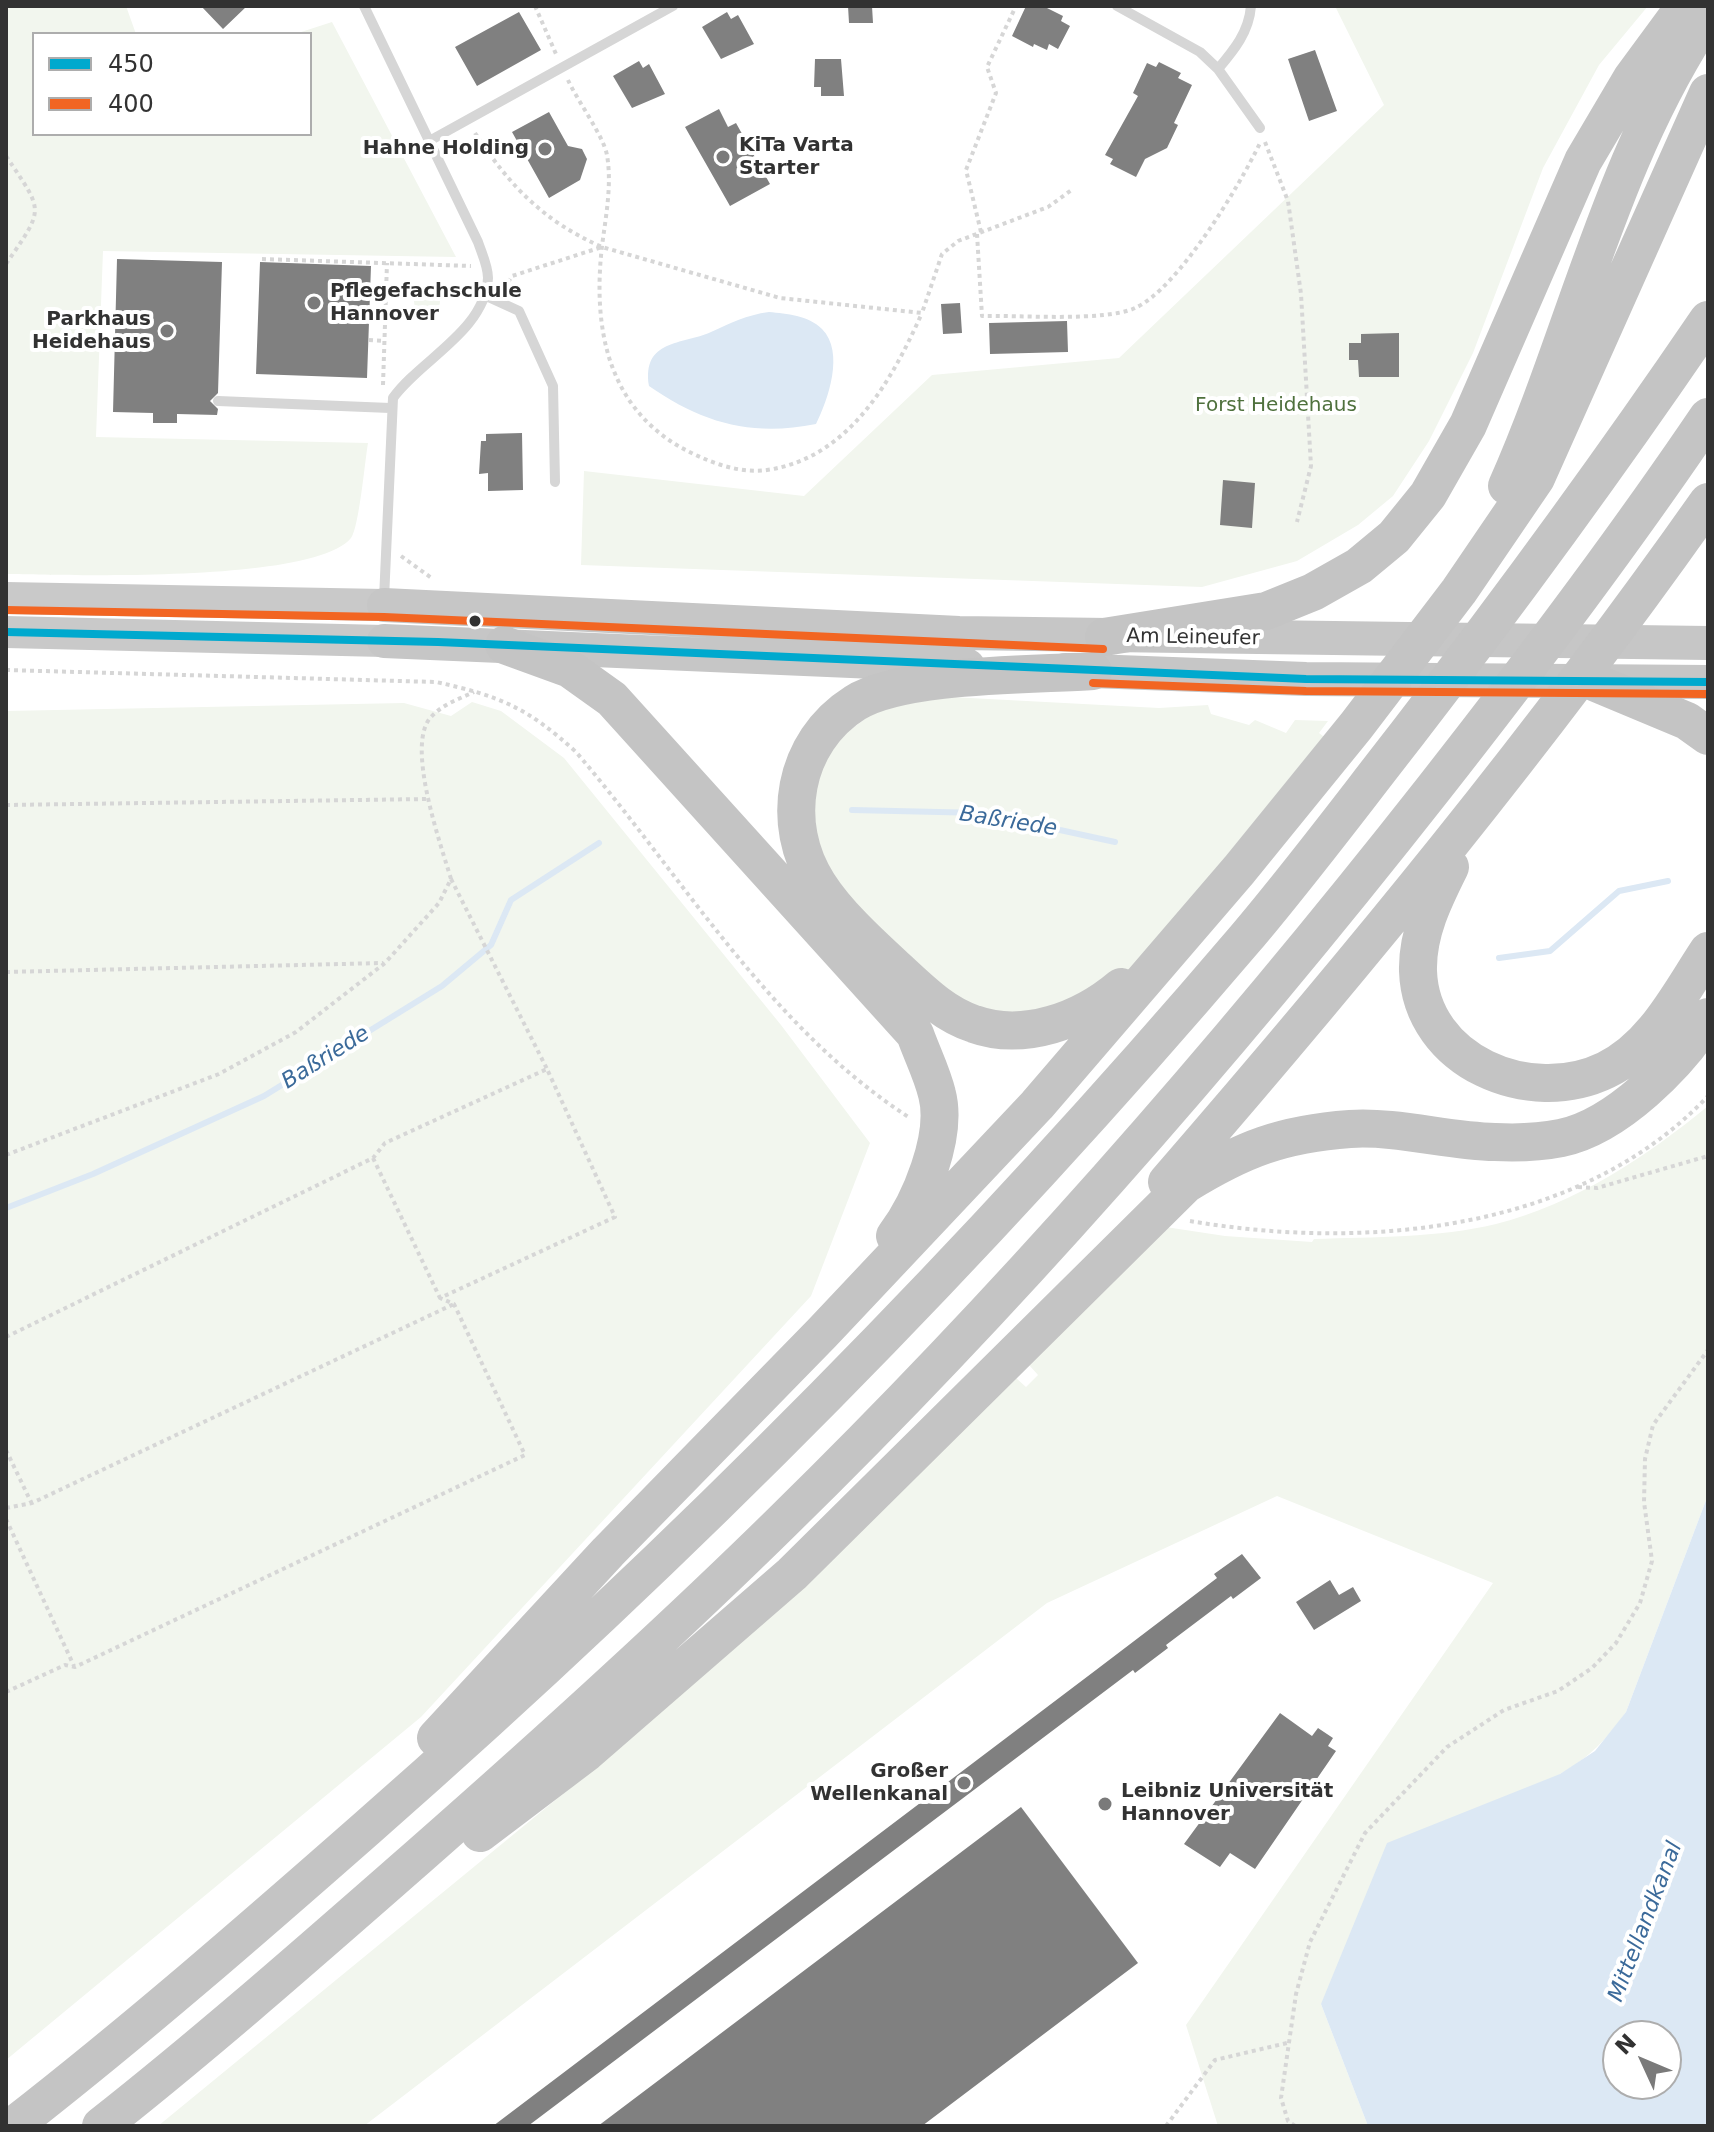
<!DOCTYPE html>
<html>
<head>
<meta charset="utf-8">
<style>
  body { margin:0 }
  #map { position:relative; width:1714px; height:2132px; overflow:hidden; background:#fff; font-family:"DejaVu Sans",sans-serif }
  canvas { display:block }
  .frame { position:absolute; inset:0; border:8px solid #323232; pointer-events:none }
  .legend { position:absolute; left:32px; top:32px; width:280px; height:104px; box-sizing:border-box; background:#fff; border:2px solid #adadad; margin:0; padding:10px 14px; list-style:none; font-size:24px; color:#323232 }
  .legend li { display:flex; align-items:center; gap:16px; height:40px }
  .legend b { width:40px; border:2px solid #adadad }
  .north { position:absolute; left:1602px; top:2020px; width:80px; height:80px; box-sizing:border-box; background:#fff; border:2px solid #adadad; border-radius:50%; rotate:314deg; font-size:22px; font-weight:700; line-height:32px; text-align:center; color:#323232 }
  .north::after { content:''; display:block; margin:auto; width:28px; height:36px; background:#7a7a7a; clip-path:polygon(50% 0,100% 100%,50% 72%,0 100%) }
</style>
</head>
<body>
<div id="map">
<canvas width="1714" height="2132"></canvas>
<div class="frame"></div>
<ul class="legend">
<li><b style="height:10px;background:#00a9ce"></b>450</li>
<li><b style="height:10px;background:#f26522"></b>400</li>
</ul>
<div class="north">N</div>
</div>
<script>
const context = document.querySelector('canvas').getContext('2d');
context.lineJoin = 'round';
function fill(path, color) { context.fillStyle = color; context.fill(path, 'evenodd'); }
function trace(path, color, width, dash) { context.strokeStyle = color; context.lineWidth = width; context.lineCap = dash ? 'butt' : 'round'; context.setLineDash(dash || []); context.stroke(path); }
function drawText(font, color, halo, rows, align = 'center') {
  context.font = font + ' "DejaVu Sans",sans-serif'; context.lineWidth = 8; context.setLineDash([]); context.textBaseline = 'middle'; context.strokeStyle = halo; context.fillStyle = color; for (const [text, x, y, turn = 0] of rows) {
    context.save(); context.translate(x, y); context.rotate((+turn || 0) * Math.PI / 180); context.textAlign = isNaN(turn) ? turn : align; if (halo) context.strokeText(text, 0, 0); context.fillText(text, 0, 0); context.restore();
  }
}
fill(new Path2D(`
  M 6,6 L 126,6 L 136,34 L 34,34 L 34,134 L 310,134 L 310,34 L 295,34 L 332,22 L 456,257 L 103,251 L 96,437 L 368,443 C 365,460 359,528 351,538 C 314,583 69,575 6,574 Z
  M 1335,6 L 1648,6 L 1599,65 L 1543,168 L 1473,353 L 1429,441 L 1393,496 L 1358,525 L 1297,561 L 1202,587 L 581,565 L 584,471 L 804,496 L 932,375 L 1119,358 L 1384,105 Z
  M414 301a13 13 0 1 1 26 0a13 13 0 1 1-26 0Z
  M 932,696 L 1159,708 L 1208,705 L 1211,714 L 1249,725 L 1255,720 L 1286,733 L 1295,720 L 1328,721 L 1319,733 L 1327,739 L 1130,972 L 1041,1019 L 967,1008 L 902,959 L 821,862 L 812,798 L 821,767 L 837,740 L 878,709 Z
  M 472,702 L 501,711 L 564,758 L 781,1025 L 870,1143 L 811,1296 L 421,1717 L 6,2060 L 6,711 L 404,703 L 451,716 Z
  M 1708,1106 L 1708,1495 L 1626,1712 C 1607,1739 1589,1758 1560,1774 L 1321,2004 L 1368,2126 L 1218,2126 L 1186,2025 L 1493,1583 L 1277,1496 L 1047,1603 L 364,2126 L 158,2126 L 642,1729 L 784,1603 L 1016,1378 L 1026,1387 L 1038,1375 L 1029,1365 L 1159,1226 L 1225,1236 L 1312,1242 L 1314,1239 C 1374,1237 1438,1238 1496,1224 C 1575,1204 1646,1157 1708,1106 Z`), '#f2f6ee');
fill(new Path2D(`
  M 769,312 C 787,314 808,315 822,329 C 845,352 828,400 816,424 C 752,437 702,423 649,386 C 642,339 682,345 711,332 C 731,323 746,315 769,312 Z
  M 1708,1495 L 1708,2126 L 1368,2126 L 1321,2004 L 1387,1843 L 1560,1774 L 1595,1751 L 1626,1712 ZM 1618,2036 L 1666,2036 L 1666,2084 L 1618,2084 Z`), '#dce8f4');
trace(new Path2D(`
  M 852,810 L 982,813 L 1115,842
  M 1499,958 L 1550,951 L 1619,891 L 1668,881
  M 6,1208 L 93,1174 L 264,1096 L 442,986 L 491,945 L 511,900 L 599,843`), '#dce8f4', 6);
fill(new Path2D(`
  M 201,6 L 247,6 L 223,29 Z
  M 848,6 L 872,6 L 873,23 L 849,23 Z
  M 1026,6 L 1043,6 L 1063,16 L 1061,21 L 1070,26 L 1058,49 L 1049,44 L 1047,50 L 1034,44 L 1033,47 L 1012,36 Z
  M 519,12 L 541,50 L 477,86 L 455,47 Z
  M 727,12 L 731,19 L 738,15 L 754,44 L 721,59 L 702,27 Z
  M 1315,50 L 1337,111 L 1309,121 L 1288,59 Z
  M 815,59 L 841,59 L 844,96 L 821,96 L 821,87 L 814,87 Z
  M 639,61 L 643,68 L 649,64 L 665,94 L 632,108 L 613,76 Z
  M 1159,62 L 1181,73 L 1178,78 L 1192,85 L 1174,123 L 1178,125 L 1167,148 L 1145,159 L 1136,177 L 1110,164 L 1113,159 L 1105,155 L 1138,96 L 1133,93 L 1147,63 L 1156,67 Z
  M 719,109 L 728,127 L 736,123 L 770,184 L 730,206 L 685,127 Z
  M 549,112 L 568,146 L 582,149 L 587,159 L 580,180 L 549,198 L 512,132 Z
  M 117,259 L 222,262 L 218,393 L 210,401 L 218,409 L 217,415 L 177,414 L 177,423 L 153,423 L 153,413 L 113,412 Z
  M 260,262 L 371,266 L 367,378 L 256,374 Z
  M 960,303 L 962,333 L 943,334 L 941,304 Z
  M 1067,321 L 1068,352 L 990,354 L 989,323 Z
  M 1399,333 L 1399,377 L 1359,377 L 1358,360 L 1349,360 L 1349,343 L 1361,343 L 1361,334 Z
  M 522,433 L 523,490 L 488,491 L 488,473 L 479,474 L 481,441 L 486,441 L 486,434 Z
  M 1223,480 L 1255,483 L 1252,528 L 1220,525 Z
  M 1242,1554 L 1261,1578 L 1233,1599 L 1231,1596 L 1166,1645 L 1168,1648 L 1135,1673 L 1133,1670 L 528,2126 L 493,2126 L 1096,1670 L 1217,1578 L 1214,1574 Z
  M 1330,1580 L 1339,1595 L 1353,1587 L 1361,1601 L 1314,1630 L 1296,1602 Z
  M 1280,1713 L 1312,1736 L 1318,1728 L 1333,1738 L 1328,1746 L 1336,1751 L 1255,1869 L 1230,1853 L 1220,1867 L 1184,1844 Z
  M 1021,1807 L 1138,1963 L 922,2126 L 598,2126 Z`), '#808080');
trace(new Path2D(`
  M 535,6 L 556,54
  M 568,80 C 578,102 603,135 607,155 C 612,185 606,215 602,246 C 593,325 606,404 680,447 C 706,461 737,474 767,470 C 849,458 891,382 922,313
  M 475,133 C 510,186 543,221 602,247 L 780,298 L 922,313 L 942,254 L 958,241 L 1048,207 L 1073,189
  M 1265,142 L 1288,201 L 1301,294 L 1311,466 L 1297,522
  M 6,156 C 44,213 45,207 6,264
  M 981,232 L 966,170 L 996,93 L 987,67 L 1016,6
  M 977,234 L 982,316 C 1017,315 1105,322 1135,308 C 1178,289 1240,185 1260,143
  M 262,259 L 471,266
  M 504,289 L 512,276 L 602,247
  M 369,340 L 384,341
  M 383,385 L 387,263
  M 401,556 L 433,579
  M 6,670 L 436,682 C 500,696 528,708 576,752 C 683,877 770,1028 910,1118
  M 6,805 L 428,799
  M 451,879 L 547,1069
  M 6,972 L 383,963
  M 6,1155 L 219,1074 L 296,1032 L 385,963 L 439,903 L 451,879 C 441,845 405,745 431,717 C 443,704 459,699 474,692
  M 373,1158 L 440,1298
  M 1578,1187 L 1597,1188 L 1708,1156
  M 1190,1221 C 1364,1251 1580,1232 1708,1096
  M 6,1337 L 373,1158 L 385,1143 L 547,1069 L 615,1217 L 440,1298 L 454,1304 L 525,1455 L 75,1667 L 65,1665 L 6,1692
  M 6,1450 L 31,1502
  M 6,1508 L 32,1503 L 454,1304
  M 6,1519 L 74,1666
  M 1166,2126 L 1215,2060 L 1287,2043
  M 1295,2126 L 1288,2121 L 1281,2098 L 1296,1994 L 1310,1942 L 1365,1833 L 1447,1747 L 1504,1710 L 1558,1691 L 1592,1668 L 1616,1643 L 1640,1603 L 1652,1561 L 1644,1502 L 1645,1459 L 1653,1425 L 1708,1350`), '#d6d6d6', 4, [4, 4]);
trace(new Path2D(`
  M 364,6 L 478,242 C 482,254 488,266 488,278 C 485,331 420,360 393,398 L 384,599
  M 1117,6 L 1200,52 L 1218,69 L 1260,128
  M 1218,69 C 1234,50 1249,32 1251,6
  M 431,140 L 673,6
  M 484,295 L 519,311 L 553,386 L 555,482
  M 218,401 L 390,408`), '#d6d6d6', 10);
trace(new Path2D(`
  M 6,598 L 384,605
  M 6,632 L 384,641`), '#c9c9c9', 32);
trace(new Path2D(`
  M 384,605 L 959,633 L 1708,643
  M 384,641 L 968,666
  M 1065,670 L 1306,679 L 1708,682`), '#c6c6c6', 34);
trace(new Path2D(`
  M 1507,486 C 1576,330 1611,159 1708,15
  M 1104,637 L 1266,611 L 1313,592 L 1359,566 L 1394,537 L 1428,495 L 1468,425 L 1583,161 L 1632,78 L 1685,6
  M 504,645 L 570,669 L 612,699 L 915,1034 C 922,1054 932,1073 937,1094 C 948,1136 920,1203 895,1236
  M 1093,671 C 1033,675 903,673 855,703 C 793,742 779,824 818,884 C 837,914 870,944 896,968 C 920,990 943,1014 974,1024 C 1024,1042 1082,1020 1121,987
  M 1596,683 L 1687,721 L 1708,736
  M 1450,867 C 1434,899 1417,933 1418,971 C 1421,1062 1530,1107 1606,1070 C 1654,1047 1680,993 1708,951
  M 1167,1182 C 1357,963 1541,739 1708,502
  M 436,1738 L 608,1552 L 822,1333 L 1037,1105 L 1239,870 L 1356,726 L 1459,591 L 1536,478 L 1708,93
  M 480,1833 L 587,1752 L 792,1574 L 1186,1184 C 1243,1149 1282,1134 1350,1129 C 1398,1126 1447,1141 1495,1142 C 1515,1143 1541,1142 1561,1138 C 1616,1127 1680,1063 1708,1017
  M 13,2126 C 135,2031 251,1930 367,1828 C 680,1553 973,1258 1244,940 C 1301,873 1353,803 1407,734 C 1511,599 1612,461 1708,320
  M 101,2126 C 210,2040 313,1949 417,1858 C 541,1749 664,1638 782,1522 C 1016,1293 1232,1045 1434,788 C 1529,667 1622,544 1708,417`), '#c4c4c4', 38);
trace(new Path2D(`
  M 6,632 L 438,642 L 1306,679 L 1708,682`), '#00a9ce', 8);
trace(new Path2D(`
  M 6,610 L 384,617 L 1103,649
  M 1093,683 L 1306,691 L 1708,694`), '#f26522', 8);
for (const [x, y, r, color] of [
  [545,149,8,"#7a7a7a"],
  [723,157,8,"#7a7a7a"],
  [314,303,8,"#7a7a7a"],
  [167,331,8,"#7a7a7a"],
  [475,621,7,"#323232"],
  [964,1783,8,"#7a7a7a"],
  [1105,1804,8,"#7a7a7a"]
]) { const dot = new Path2D(); dot.arc(x, y, r, 0, 2 * Math.PI); context.fillStyle = color; context.fill(dot); trace(dot, '#fff', 3); }
drawText('bold 20px', '#323232', '#fff', [
  ["KiTa Varta",739,146],
  ["Starter",739,169],
  ["Hahne Holding",529,149,"right"],
  ["Pflegefachschule",330,292],
  ["Hannover",330,315],
  ["Parkhaus",151,320,"right"],
  ["Heidehaus",151,343,"right"],
  ["Großer",948,1772,"right"],
  ["Wellenkanal",948,1795,"right"],
  ["Leibniz Universität",1121,1792],
  ["Hannover",1121,1815]
], 'left');
drawText('20px', '#4f713d', '#fff', [
  ["Forst Heidehaus",1276,406]
]);
drawText('20px', '#323232', '#fff', [
  ["Am Leineufer",1193,638,1]
]);
drawText('italic 22px', '#3b6a9a', '#fff', [
  ["Baßriede",1008,822,9],
  ["Baßriede",326,1058,-32],
  ["Mittellandkanal",1646,1922,-69]
]);
</script>
</body>
</html>
